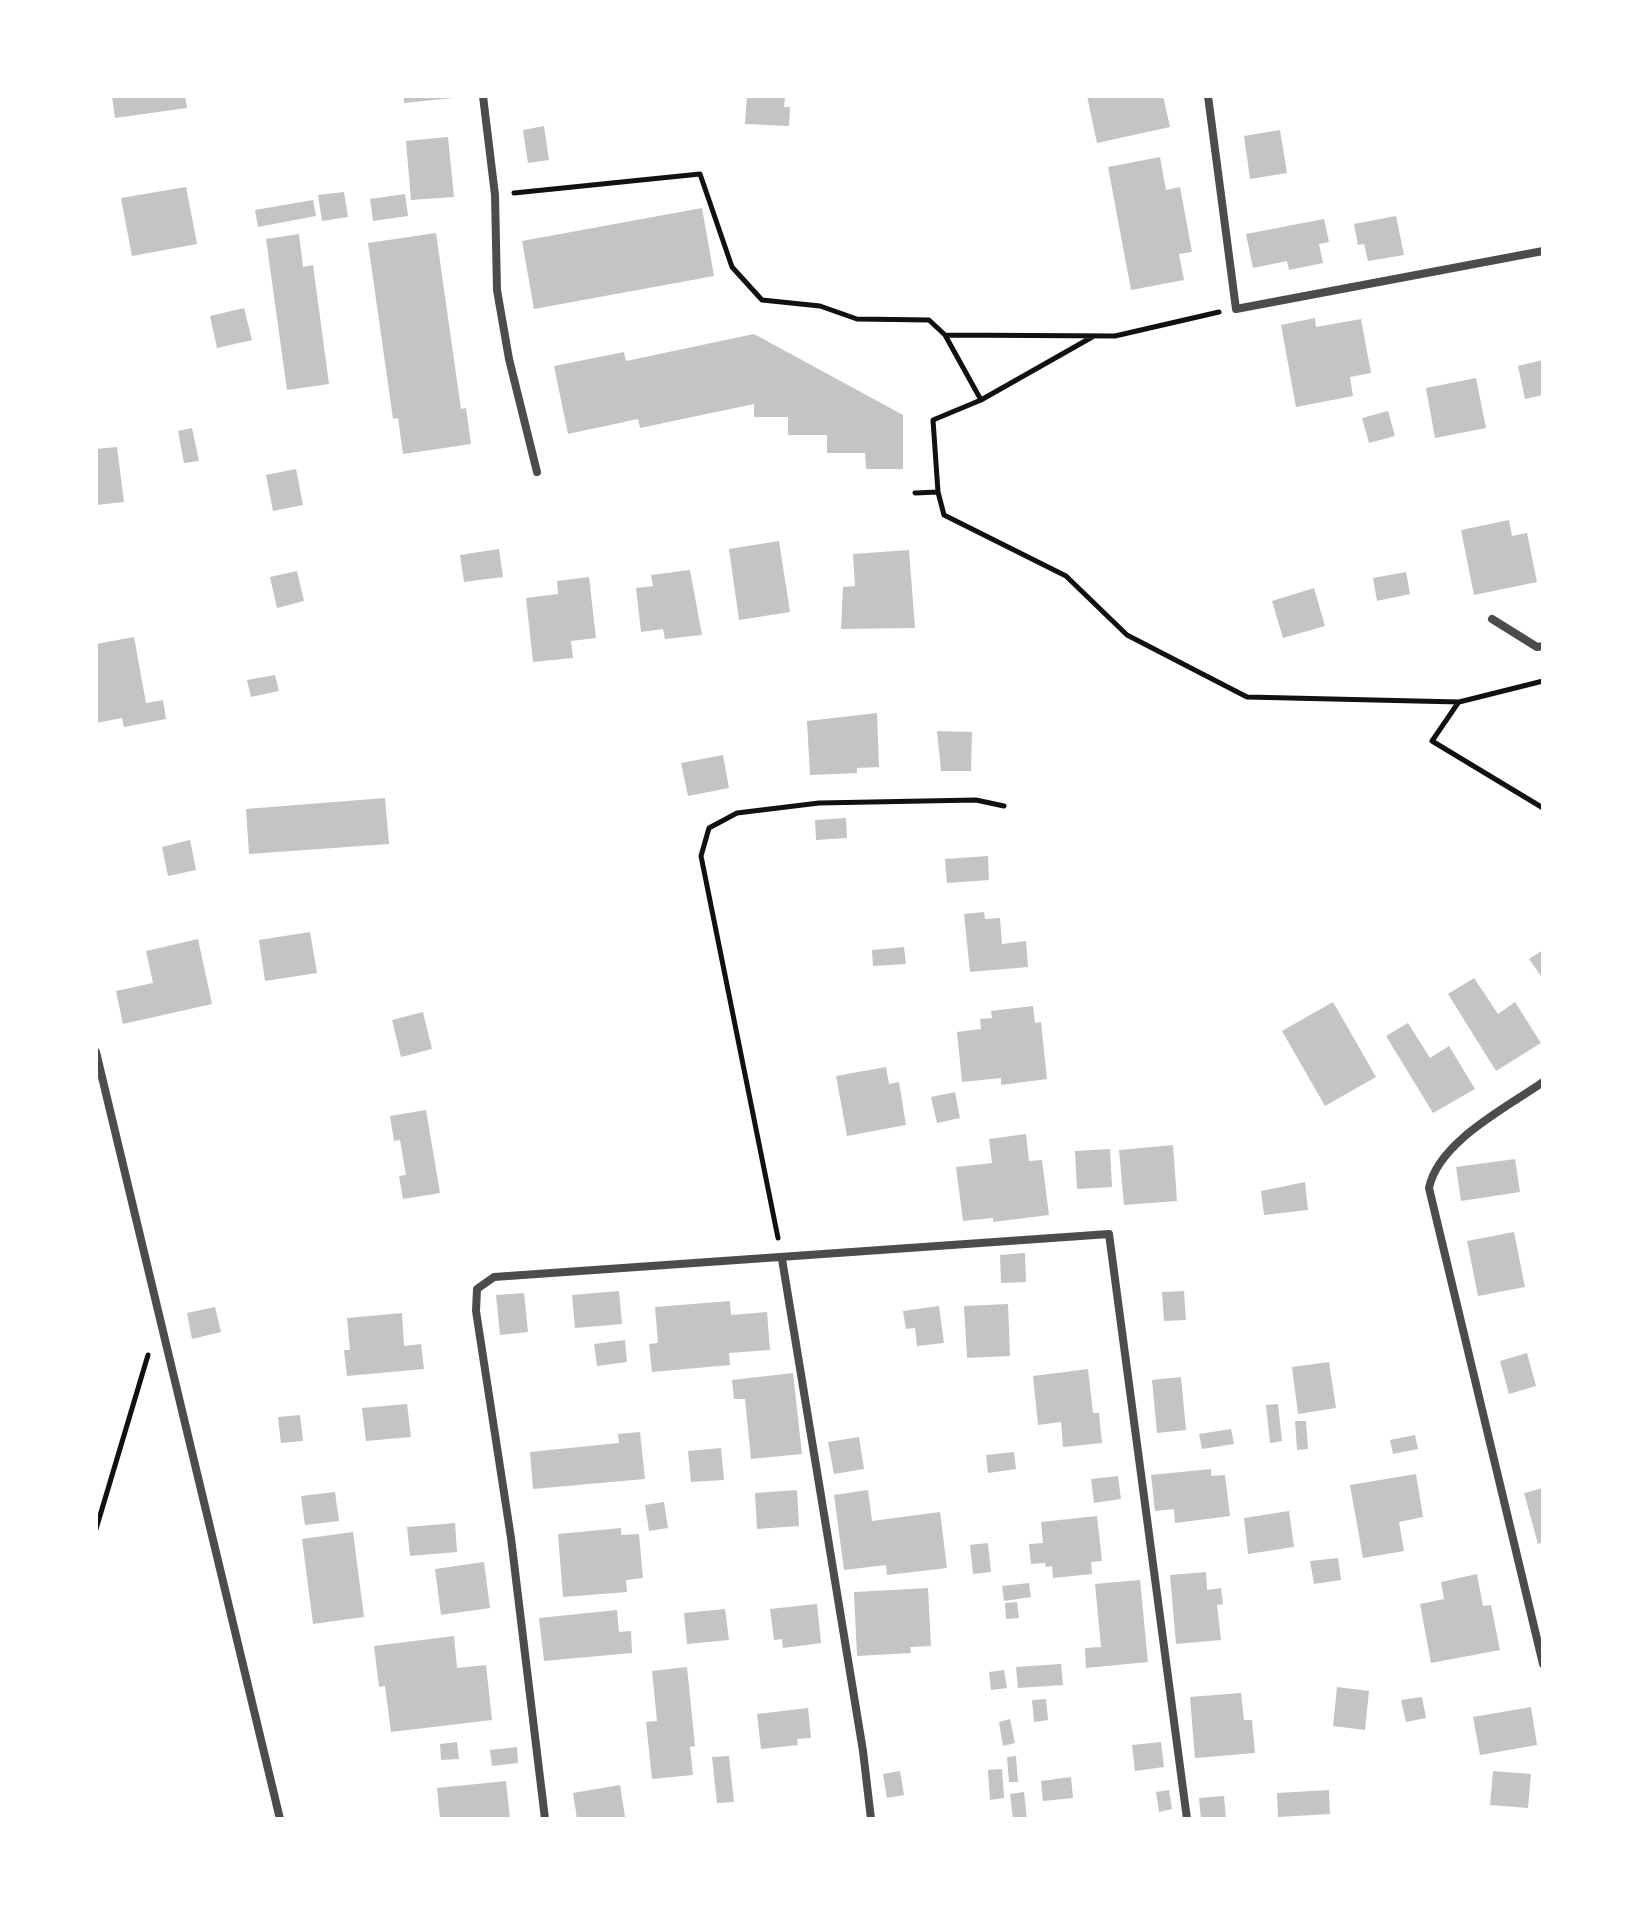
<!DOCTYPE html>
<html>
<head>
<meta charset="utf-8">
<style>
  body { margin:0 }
  #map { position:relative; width:1639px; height:1915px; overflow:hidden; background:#fff; font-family:"IBM Plex Sans",sans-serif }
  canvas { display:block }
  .frame { position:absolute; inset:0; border:98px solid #fff; pointer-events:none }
</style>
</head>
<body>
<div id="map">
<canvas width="1639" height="1915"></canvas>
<div class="frame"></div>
</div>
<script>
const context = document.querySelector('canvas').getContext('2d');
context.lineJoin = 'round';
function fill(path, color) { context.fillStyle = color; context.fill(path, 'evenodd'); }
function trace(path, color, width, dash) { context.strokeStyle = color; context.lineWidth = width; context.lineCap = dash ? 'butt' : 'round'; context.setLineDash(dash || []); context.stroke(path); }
fill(new Path2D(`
  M 112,96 L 185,96 L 187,108 L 115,118 Z
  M 404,96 L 452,96 L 453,98 L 404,103 Z
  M 747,96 L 785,96 L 784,107 L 790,107 L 789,126 L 745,124 Z
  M 1087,96 L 1163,96 L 1170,127 L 1097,143 Z
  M 544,126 L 549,160 L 528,163 L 523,130 Z
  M 1280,130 L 1287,173 L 1250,179 L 1244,136 Z
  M 448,137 L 454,197 L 411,200 L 406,141 Z
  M 1160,157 L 1166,190 L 1180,187 L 1192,252 L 1179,254 L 1184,280 L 1131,290 L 1108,167 Z
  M 186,187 L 197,244 L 132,256 L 121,198 Z
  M 344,192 L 348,217 L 322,221 L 318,195 Z
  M 405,194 L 408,216 L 373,221 L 370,199 Z
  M 313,200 L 316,216 L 258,227 L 255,210 Z
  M 702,208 L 714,276 L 534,309 L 522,241 Z
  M 1396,216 L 1404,255 L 1368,261 L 1364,244 L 1358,245 L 1354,224 Z
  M 1324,219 L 1329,242 L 1319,244 L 1323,263 L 1289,270 L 1287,261 L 1253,268 L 1246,234 Z
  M 436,233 L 461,409 L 466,408 L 471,444 L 403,454 L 398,418 L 393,419 L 368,243 Z
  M 299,234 L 303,267 L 313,265 L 329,384 L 287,390 L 266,239 Z
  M 244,308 L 252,340 L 217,348 L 210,316 Z
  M 1315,318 L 1316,327 L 1361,319 L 1371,373 L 1350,377 L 1353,396 L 1296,407 L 1281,325 Z
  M 754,334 L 903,415 L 903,469 L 866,469 L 865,453 L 827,453 L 827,435 L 788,435 L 788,417 L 754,417 L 754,404 L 640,428 L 638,419 L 568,434 L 554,366 L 624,352 L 626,361 Z
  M 1543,360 L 1543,395 L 1525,399 L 1518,366 Z
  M 1476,378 L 1486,428 L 1435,438 L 1426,388 Z
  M 1388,411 L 1395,436 L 1369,443 L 1362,418 Z
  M 192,428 L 199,461 L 184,463 L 178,431 Z
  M 117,447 L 124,502 L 96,505 L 96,449 Z
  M 296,469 L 303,505 L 273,511 L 266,475 Z
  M 1509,520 L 1512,536 L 1527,533 L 1537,582 L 1474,595 L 1461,530 Z
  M 779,541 L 790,612 L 739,620 L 729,549 Z
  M 499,549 L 503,577 L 464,582 L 460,555 Z
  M 909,550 L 915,628 L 841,629 L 843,587 L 855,586 L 853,554 Z
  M 690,570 L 702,635 L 665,639 L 663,629 L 641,632 L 636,588 L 653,586 L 651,575 Z
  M 297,571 L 304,601 L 277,608 L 270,577 Z
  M 1406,572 L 1410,594 L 1377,601 L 1373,578 Z
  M 589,577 L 596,638 L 571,641 L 573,658 L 533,662 L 526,598 L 558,594 L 557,581 Z
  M 1314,588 L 1325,626 L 1283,638 L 1272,601 Z
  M 134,637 L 146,703 L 163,700 L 166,719 L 124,727 L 122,718 L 96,723 L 96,644 Z
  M 275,675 L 279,691 L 251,697 L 247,680 Z
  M 877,713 L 879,767 L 857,768 L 857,773 L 810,775 L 807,721 Z
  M 937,731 L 972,732 L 971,771 L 941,771 Z
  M 723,755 L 729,788 L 688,796 L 681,763 Z
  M 385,798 L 389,844 L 249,854 L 246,809 Z
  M 846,818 L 847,838 L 816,840 L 815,820 Z
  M 190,840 L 196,870 L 168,876 L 162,847 Z
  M 988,856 L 989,880 L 947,883 L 945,859 Z
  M 984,912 L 985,919 L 1000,918 L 1002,944 L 1026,941 L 1028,967 L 970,972 L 964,914 Z
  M 310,932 L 317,973 L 265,981 L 259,940 Z
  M 198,939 L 212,1004 L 123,1024 L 116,991 L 153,983 L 146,951 Z
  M 904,947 L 906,964 L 873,966 L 872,950 Z
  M 1543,950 L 1543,979 L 1529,959 Z
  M 1474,978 L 1498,1014 L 1515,1002 L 1541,1043 L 1496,1071 L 1448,994 Z
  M 1333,1002 L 1376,1077 L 1325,1106 L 1282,1031 Z
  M 1033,1006 L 1035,1023 L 1041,1022 L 1047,1079 L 1001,1085 L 1001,1078 L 962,1082 L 957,1032 L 981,1029 L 980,1019 L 992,1018 L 991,1011 Z
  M 423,1012 L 432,1049 L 401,1057 L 392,1020 Z
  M 1408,1023 L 1430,1058 L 1449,1046 L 1475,1089 L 1433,1113 L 1386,1036 Z
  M 886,1067 L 889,1084 L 899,1082 L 906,1125 L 847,1136 L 836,1076 Z
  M 955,1092 L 960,1118 L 937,1123 L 931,1097 Z
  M 426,1110 L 440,1193 L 403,1199 L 399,1176 L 406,1175 L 400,1140 L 394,1141 L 390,1116 Z
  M 1026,1134 L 1029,1161 L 1042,1160 L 1049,1215 L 993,1222 L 993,1218 L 963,1221 L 956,1167 L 992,1163 L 989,1139 Z
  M 1173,1145 L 1177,1201 L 1124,1205 L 1119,1150 Z
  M 1110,1149 L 1112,1187 L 1077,1189 L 1075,1151 Z
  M 1515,1159 L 1520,1192 L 1461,1201 L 1456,1167 Z
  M 1305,1182 L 1308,1210 L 1264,1215 L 1261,1191 Z
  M 1514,1232 L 1525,1287 L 1478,1296 L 1467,1241 Z
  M 1025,1253 L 1026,1282 L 1001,1283 L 1000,1255 Z
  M 619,1291 L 622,1324 L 575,1328 L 572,1295 Z
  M 1184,1291 L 1186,1320 L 1164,1321 L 1162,1292 Z
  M 524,1293 L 528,1332 L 500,1335 L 496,1295 Z
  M 730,1301 L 731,1315 L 767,1312 L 770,1350 L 729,1353 L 730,1365 L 652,1372 L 649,1344 L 658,1343 L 655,1307 Z
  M 1008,1304 L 1010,1356 L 967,1358 L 964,1306 Z
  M 939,1306 L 944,1343 L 917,1346 L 915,1328 L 906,1329 L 903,1311 Z
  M 215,1307 L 221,1332 L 192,1339 L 187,1313 Z
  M 402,1313 L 404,1346 L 421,1344 L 424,1369 L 347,1376 L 344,1350 L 350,1350 L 347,1318 Z
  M 625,1340 L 627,1362 L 597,1366 L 594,1344 Z
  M 1527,1353 L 1536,1386 L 1509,1394 L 1500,1361 Z
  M 1329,1362 L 1336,1408 L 1298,1414 L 1292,1367 Z
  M 1088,1369 L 1093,1413 L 1099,1413 L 1102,1443 L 1063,1447 L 1061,1422 L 1038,1425 L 1033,1376 Z
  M 793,1373 L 802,1454 L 751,1459 L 745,1399 L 734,1399 L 732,1380 Z
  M 1181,1377 L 1186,1430 L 1157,1433 L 1152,1380 Z
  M 407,1404 L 411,1437 L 366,1441 L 362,1408 Z
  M 1278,1404 L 1282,1441 L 1270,1443 L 1266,1405 Z
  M 300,1415 L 303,1441 L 281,1443 L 278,1417 Z
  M 1295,1421 L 1306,1421 L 1308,1449 L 1297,1450 Z
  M 1231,1429 L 1234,1444 L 1202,1449 L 1199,1434 Z
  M 640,1432 L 645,1479 L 533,1489 L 530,1452 L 619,1443 L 618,1434 Z
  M 1415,1435 L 1418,1449 L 1393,1454 L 1390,1440 Z
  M 859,1437 L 864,1469 L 834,1474 L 828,1442 Z
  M 721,1448 L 724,1480 L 691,1482 L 688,1451 Z
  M 1014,1452 L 1016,1469 L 988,1473 L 986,1455 Z
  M 1211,1469 L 1211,1476 L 1225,1475 L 1230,1516 L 1175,1523 L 1174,1509 L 1155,1511 L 1151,1475 Z
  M 1416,1474 L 1423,1517 L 1399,1522 L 1404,1551 L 1363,1558 L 1350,1485 Z
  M 1118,1476 L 1121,1499 L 1094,1503 L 1091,1479 Z
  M 1543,1488 L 1543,1542 L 1538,1544 L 1524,1493 Z
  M 797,1490 L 799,1526 L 757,1529 L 755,1493 Z
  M 868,1490 L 872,1521 L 940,1512 L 947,1568 L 887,1575 L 886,1565 L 844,1570 L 834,1495 Z
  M 335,1492 L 339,1521 L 305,1525 L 301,1496 Z
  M 664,1502 L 668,1528 L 649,1531 L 645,1505 Z
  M 1289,1511 L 1294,1547 L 1248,1554 L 1244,1518 Z
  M 1097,1516 L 1102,1561 L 1091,1562 L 1092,1574 L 1053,1578 L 1052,1566 L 1046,1567 L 1045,1563 L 1031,1564 L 1029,1544 L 1043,1543 L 1041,1522 Z
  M 455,1523 L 457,1552 L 410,1556 L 407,1527 Z
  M 621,1528 L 621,1535 L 639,1534 L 643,1578 L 626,1580 L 627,1592 L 563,1597 L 558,1534 Z
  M 353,1532 L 364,1617 L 313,1624 L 302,1539 Z
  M 988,1543 L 991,1572 L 973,1574 L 970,1545 Z
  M 1338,1558 L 1341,1580 L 1314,1584 L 1310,1561 Z
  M 484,1562 L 490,1608 L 441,1615 L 435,1569 Z
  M 1206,1572 L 1207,1590 L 1221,1588 L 1223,1604 L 1217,1605 L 1221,1640 L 1176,1644 L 1170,1575 Z
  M 1477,1574 L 1483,1606 L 1491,1605 L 1500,1650 L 1431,1663 L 1420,1604 L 1444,1599 L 1441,1582 Z
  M 1140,1580 L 1148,1662 L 1086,1668 L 1085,1648 L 1101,1647 L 1095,1584 Z
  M 1029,1583 L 1031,1597 L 1004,1601 L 1002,1586 Z
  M 928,1588 L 931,1646 L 910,1647 L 911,1653 L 857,1656 L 854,1592 Z
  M 1017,1602 L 1019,1618 L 1006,1619 L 1005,1603 Z
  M 817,1604 L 821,1643 L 783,1648 L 782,1639 L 774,1640 L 770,1609 Z
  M 725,1609 L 729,1640 L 687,1644 L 684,1613 Z
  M 617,1610 L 619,1632 L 631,1631 L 632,1653 L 544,1661 L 539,1618 Z
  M 454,1636 L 457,1668 L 486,1665 L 492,1720 L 391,1732 L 385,1686 L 379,1687 L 374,1646 Z
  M 1061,1664 L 1063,1685 L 1018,1688 L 1016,1667 Z
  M 687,1667 L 695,1746 L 690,1747 L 693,1775 L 652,1779 L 646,1722 L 657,1721 L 652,1671 Z
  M 1004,1670 L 1007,1688 L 991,1690 L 989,1672 Z
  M 1337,1687 L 1369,1691 L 1365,1730 L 1333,1726 Z
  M 1241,1693 L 1244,1720 L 1252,1720 L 1255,1753 L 1195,1758 L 1190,1697 Z
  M 1422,1697 L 1426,1718 L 1406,1722 L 1401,1700 Z
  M 1046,1699 L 1048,1720 L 1034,1722 L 1032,1700 Z
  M 1531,1707 L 1537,1745 L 1480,1755 L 1473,1717 Z
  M 808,1708 L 811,1738 L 797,1739 L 798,1745 L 761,1749 L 757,1714 Z
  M 1010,1719 L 1015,1743 L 1003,1746 L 999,1722 Z
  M 457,1742 L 459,1759 L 441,1760 L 440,1744 Z
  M 1161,1742 L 1164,1767 L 1135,1771 L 1132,1745 Z
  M 517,1747 L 518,1763 L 492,1766 L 490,1750 Z
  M 729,1756 L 734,1802 L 717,1803 L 712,1757 Z
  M 1016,1756 L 1018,1782 L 1009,1782 L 1007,1757 Z
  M 1002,1769 L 1004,1798 L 990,1800 L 988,1770 Z
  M 900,1771 L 904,1795 L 887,1798 L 883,1774 Z
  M 1493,1771 L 1531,1774 L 1528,1808 L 1490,1805 Z
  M 1071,1777 L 1073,1798 L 1043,1801 L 1041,1781 Z
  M 506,1781 L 510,1819 L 440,1819 L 437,1788 Z
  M 620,1785 L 625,1817 L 577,1819 L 573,1793 Z
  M 1169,1790 L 1172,1809 L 1159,1812 L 1156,1792 Z
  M 1329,1790 L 1330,1814 L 1278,1817 L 1277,1793 Z
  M 1024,1792 L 1027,1819 L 1013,1819 L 1010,1794 Z
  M 1224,1796 L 1226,1819 L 1201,1819 L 1199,1798 Z`), '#c4c4c4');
trace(new Path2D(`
  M 514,193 L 700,174 L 732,267 L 762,300 L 820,306 L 857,319 L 929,320 L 945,335 L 1115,336 L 1219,312
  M 945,335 L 981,400
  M 938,492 L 944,515 L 1066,576 L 1127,635 L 1247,697 L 1459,702 L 1543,681
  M 915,493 L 938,492 L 933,420 L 981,400 L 1094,336
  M 1458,703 L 1432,741 L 1543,808
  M 778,1238 L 701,856 L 709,828 L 737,813 L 819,803 L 976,800 L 1004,806
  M 96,1529 L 148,1355`), '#111', 5);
trace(new Path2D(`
  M 483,96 L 495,195 L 497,290 L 509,359 L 537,472
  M 1208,96 L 1236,309 L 1543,251
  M 1492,619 L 1537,647 L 1543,646
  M 96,1052 L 280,1819
  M 1543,1082 C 1506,1108 1438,1142 1429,1188 L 1543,1664
  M 782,1259 L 863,1751 L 871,1819
  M 545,1819 L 511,1538 L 476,1311 L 477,1289 L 494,1277 L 1109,1234 L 1187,1819`), '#4c4c4c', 8);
</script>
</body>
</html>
